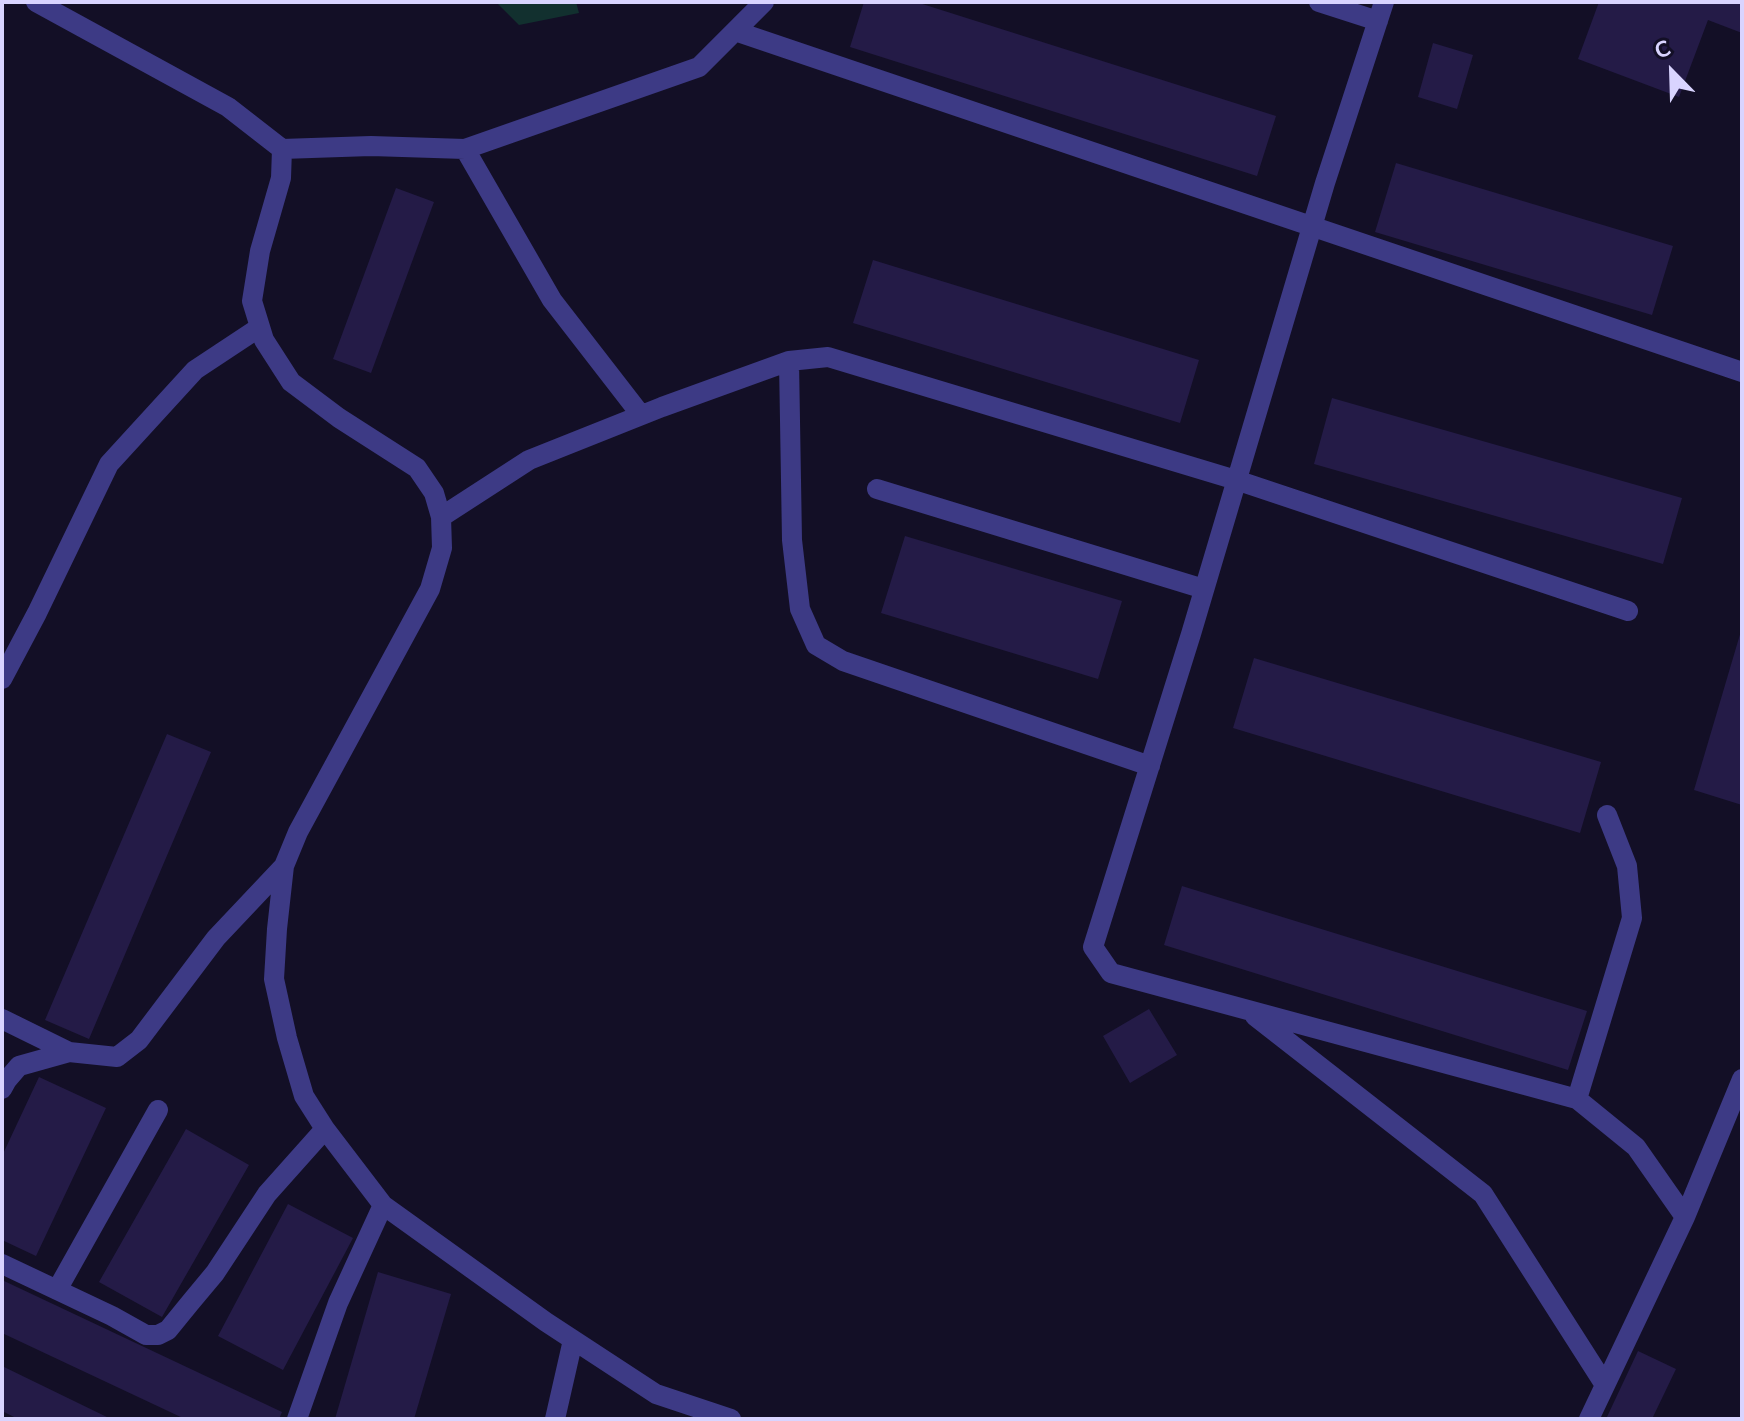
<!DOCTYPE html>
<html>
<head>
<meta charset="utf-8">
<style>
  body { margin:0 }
  #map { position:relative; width:1744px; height:1421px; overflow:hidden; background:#130f26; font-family:"Nunito Sans",sans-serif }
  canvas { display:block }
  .frame { position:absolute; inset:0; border:4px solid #d9d4ff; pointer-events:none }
  .north { position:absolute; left:1632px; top:32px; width:80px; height:80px; -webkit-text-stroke:6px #130f26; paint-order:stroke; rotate:337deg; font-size:22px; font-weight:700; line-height:32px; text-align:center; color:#d9d4ff }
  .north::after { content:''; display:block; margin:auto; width:28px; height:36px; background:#d9d4ff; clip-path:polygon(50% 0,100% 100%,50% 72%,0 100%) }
</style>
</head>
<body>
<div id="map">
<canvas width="1744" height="1421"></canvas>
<div class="frame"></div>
<div class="north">С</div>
</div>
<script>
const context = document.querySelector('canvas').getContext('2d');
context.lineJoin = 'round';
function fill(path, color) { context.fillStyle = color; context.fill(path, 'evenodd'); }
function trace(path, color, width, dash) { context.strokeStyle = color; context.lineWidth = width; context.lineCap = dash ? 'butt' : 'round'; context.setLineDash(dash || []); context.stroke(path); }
fill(new Path2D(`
  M 496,2 L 576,2 L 579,13 L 519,25 Z`), '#12302f');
fill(new Path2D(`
  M 864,2 L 916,2 L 1276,116 L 1257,176 L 850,47 Z
  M 1599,2 L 1742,2 L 1742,33 L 1708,20 L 1679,97 L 1578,59 Z
  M 1433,43 L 1473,55 L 1457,109 L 1418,97 Z
  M 1396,163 L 1673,246 L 1652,315 L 1375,232 Z
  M 396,188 L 434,202 L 371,373 L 333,359 Z
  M 873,260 L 1199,360 L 1180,423 L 853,323 Z
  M 1332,398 L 1682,498 L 1663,564 L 1314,464 Z
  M 905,536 L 1122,601 L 1098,679 L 881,613 Z
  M 1741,631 L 1742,631 L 1742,805 L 1694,790 Z
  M 1254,658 L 1601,762 L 1580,833 L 1233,728 Z
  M 167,734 L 211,752 L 89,1039 L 45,1020 Z
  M 1182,886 L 1587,1011 L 1568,1070 L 1164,945 Z
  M 1149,1009 L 1177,1055 L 1130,1083 L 1103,1036 Z
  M 39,1077 L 106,1108 L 36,1256 L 2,1240 L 2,1156 Z
  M 186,1129 L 249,1165 L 162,1317 L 99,1282 Z
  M 288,1204 L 353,1238 L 283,1370 L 218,1336 Z
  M 378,1272 L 451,1294 L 414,1419 L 335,1419 Z
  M 2,1280 L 282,1412 L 279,1419 L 185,1419 L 2,1333 Z
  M 1638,1351 L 1676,1369 L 1652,1419 L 1606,1419 Z
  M 2,1366 L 111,1419 L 18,1419 L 2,1411 Z`), '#241b47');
trace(new Path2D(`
  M 36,2 L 228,107 L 282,149 L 281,178 L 260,251 L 252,301 L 264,340 L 291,382 L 339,418 L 417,468 L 434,493 L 441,517 L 442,548 L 430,589 L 298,832 L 284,866 L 277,929 L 274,979 L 287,1038 L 304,1096 L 325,1129 L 383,1205 L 546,1322 L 656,1394 L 731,1419
  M 1319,2 L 1378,21
  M 1384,2 L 1325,183 L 1191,634 L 1093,947 L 1111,973 L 1577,1099 L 1636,1147 L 1685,1217
  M 735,31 L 1742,372
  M 282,149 L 371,146 L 465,149 L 699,67 L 764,2
  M 465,149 L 552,300 L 641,415
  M 789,361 L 792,540 L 800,609 L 816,645 L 843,661 L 1150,766
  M 877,489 L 1204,589
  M 441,517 L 529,460 L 662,407 L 789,361 L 828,357 L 1236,480 L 1628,611
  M 2,679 L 37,613 L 109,464 L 195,370 L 260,327
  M 1255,1016 L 1483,1194 L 1605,1385
  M 2,1019 L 69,1052 L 117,1057 L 139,1040 L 216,938 L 284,866
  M 2,1089 L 7,1080 L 19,1066 L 69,1052
  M 1577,1099 L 1632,918 L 1627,866 L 1607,815
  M 2,1264 L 112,1316 L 146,1335 L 158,1335 L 168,1330 L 190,1303 L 215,1273 L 267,1194 L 325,1129
  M 57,1290 L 158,1110
  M 297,1419 L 338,1303 L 383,1205
  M 555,1419 L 573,1340
  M 1589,1419 L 1685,1217 L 1742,1079`), '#3d3a85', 20);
</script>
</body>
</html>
